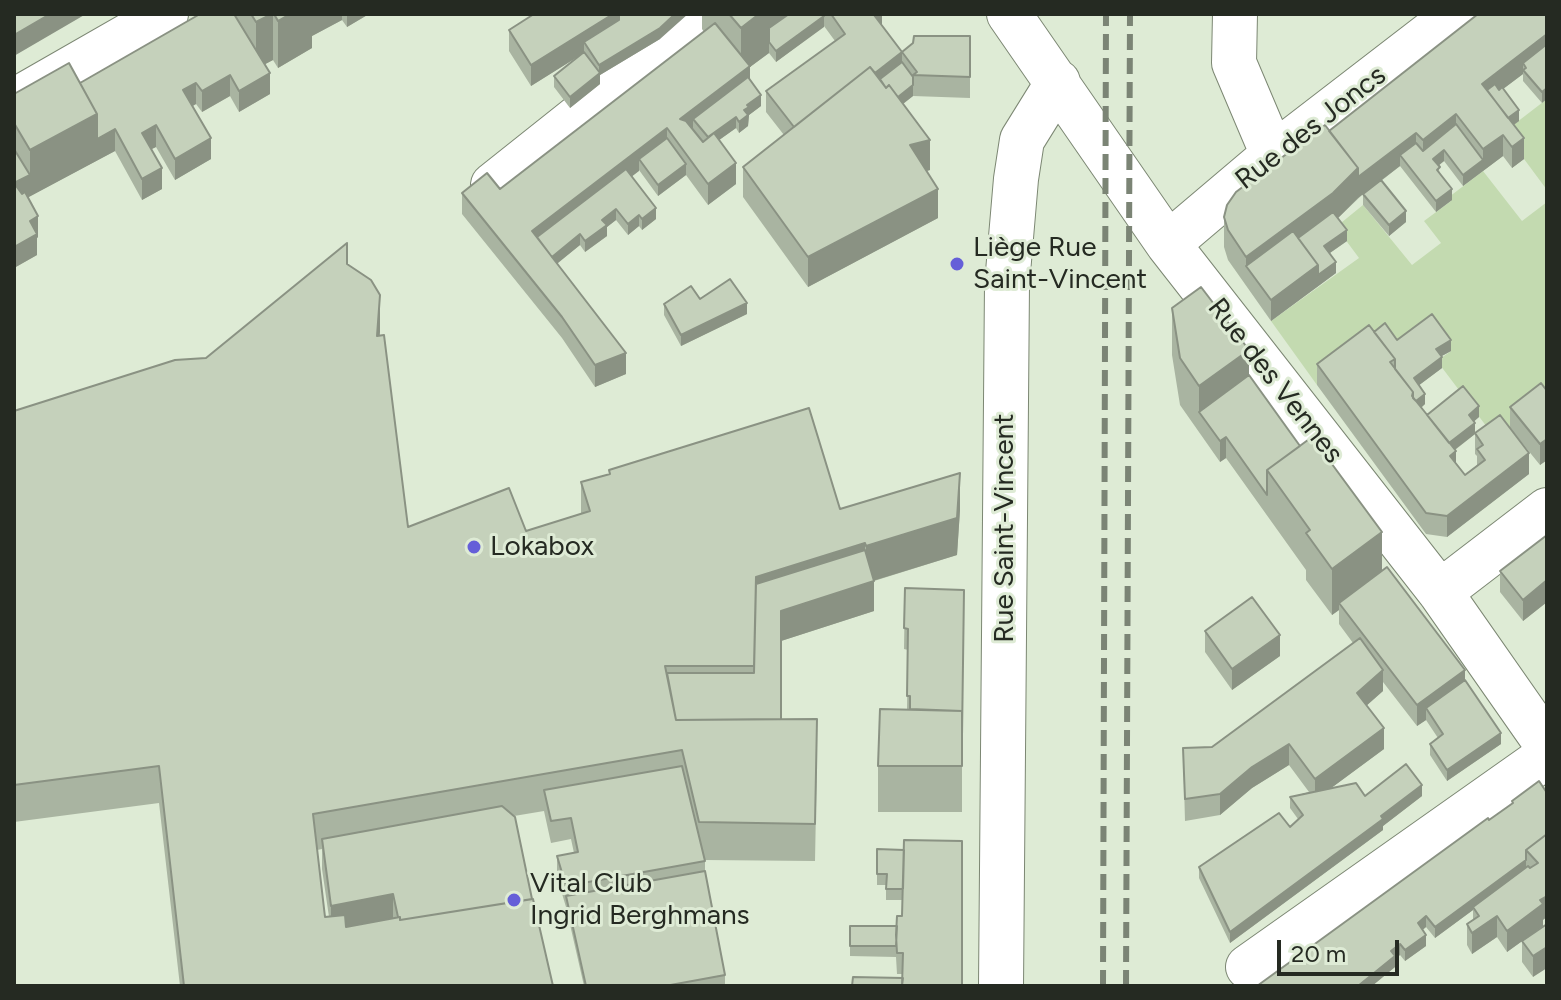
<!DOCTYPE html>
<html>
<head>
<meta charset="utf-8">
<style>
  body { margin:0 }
  #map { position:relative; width:1561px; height:1000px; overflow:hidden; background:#deebd5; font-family:Figtree,sans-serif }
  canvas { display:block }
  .frame { position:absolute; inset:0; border:16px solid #252a22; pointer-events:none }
  .scale { position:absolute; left:1277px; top:940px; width:122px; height:36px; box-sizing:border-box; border:4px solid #252a22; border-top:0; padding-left:10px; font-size:24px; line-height:28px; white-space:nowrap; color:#252a22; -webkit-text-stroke:6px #deebd5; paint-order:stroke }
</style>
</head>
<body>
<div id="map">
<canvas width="1561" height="1000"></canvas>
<div class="frame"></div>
<div class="scale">20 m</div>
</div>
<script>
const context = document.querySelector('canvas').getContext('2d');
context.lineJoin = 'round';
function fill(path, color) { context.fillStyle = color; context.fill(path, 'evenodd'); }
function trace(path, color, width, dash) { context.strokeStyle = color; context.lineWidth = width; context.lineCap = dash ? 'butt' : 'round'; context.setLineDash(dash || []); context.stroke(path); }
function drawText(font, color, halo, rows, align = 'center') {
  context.font = font + ' Figtree,sans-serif'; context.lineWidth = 6; context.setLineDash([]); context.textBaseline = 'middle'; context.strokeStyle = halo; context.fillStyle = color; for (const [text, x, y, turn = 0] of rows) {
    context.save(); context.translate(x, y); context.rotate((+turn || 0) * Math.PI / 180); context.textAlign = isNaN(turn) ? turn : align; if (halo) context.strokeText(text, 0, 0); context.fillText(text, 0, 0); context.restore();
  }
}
fill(new Path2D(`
  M 1547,99 L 1547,190 L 1504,132 Z
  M 1483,171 L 1522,221 L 1547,202 L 1547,329 L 1545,331 L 1547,335 L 1547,400 L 1496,439 L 1437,361 L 1451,351 L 1397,351 L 1385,335 L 1317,385 L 1271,321 L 1359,258 L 1336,227 L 1363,205 L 1412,265 L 1441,243 L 1424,221 L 1451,201 L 1449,197 Z`), '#c3dab0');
const minor = new Path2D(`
  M 1009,14 L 1168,244 L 1440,592 L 1547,745
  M 1235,14 L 1234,63 L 1273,155
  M 14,101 L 166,14
  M 493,185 L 674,41 L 712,14
  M 1168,244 L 1273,155 L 1456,14
  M 1440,592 L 1547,510
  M 1248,967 L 1547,756
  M 1001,986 L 1007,284 L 1016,179 L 1022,140 L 1058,82`);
trace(minor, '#7c8773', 46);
trace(minor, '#fff', 44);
trace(new Path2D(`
  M 1103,986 L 1106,14
  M 1126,986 L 1130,14`), '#7b8475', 6, [16, 8]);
fill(new Path2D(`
  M 200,14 L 369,14 L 347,27 L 342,20 L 312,36 L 312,48 L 278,68 L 273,60 L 265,64 L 270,94 L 239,112 L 230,96 L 202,112 L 196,104 L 193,106 L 211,159 L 175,180 L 156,147 L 151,149 L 162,189 L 142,200 L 115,151 L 28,197 L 38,237 L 37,238 L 37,255 L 14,268 L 14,94 L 80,83 Z
  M 702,14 L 882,14 L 882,25 L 902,62 L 902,52 L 970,36 L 970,98 L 913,96 L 903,104 L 930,170 L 927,171 L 938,218 L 808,287 L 743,197 L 743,167 L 784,135 L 766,112 L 766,91 L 835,41 L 824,26 L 776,62 L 769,53 L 750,67 L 750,80 L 761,106 L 749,115 L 748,126 L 739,133 L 736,128 L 719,140 L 736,184 L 708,205 L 686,175 L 658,196 L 639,170 L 632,176 L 656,219 L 642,230 L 639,226 L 628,235 L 616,220 L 607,227 L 607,236 L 585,252 L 580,245 L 557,263 L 626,374 L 595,387 L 562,338 L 462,214 L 462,193 L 500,189 L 704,32 L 702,29 Z
  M 1547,14 L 1542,103 L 1523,81 L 1523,74 L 1503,89 L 1519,121 L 1514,125 L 1524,159 L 1512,168 L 1503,156 L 1463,186 L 1444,161 L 1438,166 L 1440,174 L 1452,200 L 1436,212 L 1400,166 L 1381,181 L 1406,222 L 1389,236 L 1363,205 L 1363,194 L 1338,218 L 1347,241 L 1330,253 L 1336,273 L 1271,321 L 1228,260 L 1224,247 L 1224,217 L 1329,131 Z
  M 509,30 L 660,39 L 600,75 L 600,84 L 570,108 L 554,87 L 554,76 L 580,55 L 531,86 L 509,51 Z
  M 347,264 L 380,336 L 408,527 L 526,531 L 581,514 L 581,482 L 609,474 L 609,470 L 840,509 L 960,510 L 957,555 L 874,581 L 874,611 L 781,641 L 781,719 L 817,756 L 815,861 L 705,860 L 705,871 L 725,975 L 725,986 L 584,986 L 566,907 L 557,877 L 557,856 L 574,853 L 571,839 L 551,843 L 544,811 L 514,816 L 532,899 L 553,986 L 180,986 L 159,803 L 14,822 L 14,411 L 206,358 ZM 322,849 L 322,869 L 329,917 L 325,917 L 317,850 Z
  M 700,299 L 747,314 L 681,346 L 664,315 L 664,304 Z
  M 1172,308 L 1249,375 L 1382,571 L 1465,680 L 1501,744 L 1447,781 L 1430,755 L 1430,744 L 1438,738 L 1426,720 L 1417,726 L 1383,682 L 1383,691 L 1366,706 L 1384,749 L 1331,788 L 1365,796 L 1422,796 L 1383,826 L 1383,830 L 1230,943 L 1199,878 L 1199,867 L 1290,827 L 1298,819 L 1290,808 L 1290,797 L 1309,792 L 1289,765 L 1252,788 L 1220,815 L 1185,821 L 1183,748 L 1212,747 L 1353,643 L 1339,624 L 1339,610 L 1332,615 L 1306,580 L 1306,570 L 1226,458 L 1220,462 L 1180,405 L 1172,355 Z
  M 1374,332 L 1397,340 L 1451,351 L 1442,356 L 1442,368 L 1419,385 L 1425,404 L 1421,408 L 1427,415 L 1479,417 L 1474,421 L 1475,434 L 1455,450 L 1456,463 L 1465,475 L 1477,465 L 1477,456 L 1475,454 L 1475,433 L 1529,474 L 1447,537 L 1426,534 L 1317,385 L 1317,364 Z
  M 1547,391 L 1547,460 L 1540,465 L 1510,428 L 1510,407 Z
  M 1547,535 L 1547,602 L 1523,621 L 1500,592 L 1500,571 Z
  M 905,588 L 962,757 L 962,812 L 878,812 L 878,766 L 907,709 L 908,650 L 904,649 Z
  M 1205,631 L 1280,656 L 1232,690 L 1205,652 Z
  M 1539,781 L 1543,926 L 1507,952 L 1497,937 L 1472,954 L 1467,945 L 1467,924 L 1473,920 L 1473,910 L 1435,938 L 1426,927 L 1422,930 L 1426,946 L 1405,961 L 1400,955 L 1395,959 L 1395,967 L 1372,986 L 1257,986 L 1512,804 L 1512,801 Z
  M 904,840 L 962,841 L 962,986 L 852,986 L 853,977 L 903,978 L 903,974 L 897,974 L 896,957 L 850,956 L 850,926 L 897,926 L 897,916 L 902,916 L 903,900 L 886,900 L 886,885 L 877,885 L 877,849 L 904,850 Z
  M 1547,924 L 1533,977 L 1522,962 L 1522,941 Z`), '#a9b4a1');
fill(new Path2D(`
  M 50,14 L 86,14 L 14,56 L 14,35 Z
  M 272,14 L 273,14 L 273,60 L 256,69 L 256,22 Z
  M 290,14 L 342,14 L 342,20 L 312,36 L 312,48 L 278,68 L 278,21 Z
  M 347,14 L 369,14 L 347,27 Z
  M 613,14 L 619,14 L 619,31 L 584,42 L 584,53 L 531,86 L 531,65 Z
  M 675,14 L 688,14 L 660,39 L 600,75 L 600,84 L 570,108 L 570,97 L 599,74 L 599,65 Z
  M 759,14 L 804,14 L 769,39 L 769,53 L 750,67 L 750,87 L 693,119 L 693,130 L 680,119 L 741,73 L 741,28 Z
  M 873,14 L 882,14 L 882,31 Z
  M 824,16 L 824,27 L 776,62 L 776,51 Z
  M 1547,34 L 1547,55 L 1526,68 L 1523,63 L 1523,74 L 1487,101 L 1482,84 Z
  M 902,52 L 902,73 L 798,133 Z
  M 270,73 L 270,94 L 239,112 L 239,91 Z
  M 230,75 L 230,96 L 202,112 L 202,91 Z
  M 196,83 L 196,104 L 183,111 L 183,90 Z
  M 913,85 L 913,96 L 886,117 L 886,107 Z
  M 1547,88 L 1547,99 L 1542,103 L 1542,92 Z
  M 761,95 L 761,106 L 749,115 L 748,126 L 739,133 L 739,122 L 744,110 L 747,105 Z
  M 1519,110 L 1519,121 L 1502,133 L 1502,122 Z
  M 97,114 L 115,129 L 115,151 L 14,205 L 14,183 L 30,175 L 30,150 Z
  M 1456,114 L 1456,135 L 1423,161 L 1423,140 Z
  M 736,117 L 736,128 L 708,148 L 708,137 Z
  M 156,125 L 156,147 L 142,154 L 142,133 Z
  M 667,128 L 667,149 L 639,159 L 639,171 L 538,248 L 532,231 Z
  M 1416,133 L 1416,154 L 1400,155 L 1400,166 L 1358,198 L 1333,223 L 1246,266 L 1246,257 L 1358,168 Z
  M 1503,135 L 1503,156 L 1463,186 L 1463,175 L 1483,160 L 1483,149 Z
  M 211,138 L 211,159 L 175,180 L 175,159 Z
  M 1524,138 L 1524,159 L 1512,168 L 1512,147 Z
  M 930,140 L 930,170 L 910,175 L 910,145 Z
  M 1444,150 L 1444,161 L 1433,170 L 1433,159 Z
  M 736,163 L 736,184 L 708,205 L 708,184 Z
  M 686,164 L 686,175 L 658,196 L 658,185 Z
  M 162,168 L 162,189 L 142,200 L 142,179 Z
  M 938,189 L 938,218 L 808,287 L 808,257 Z
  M 1452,189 L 1452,200 L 1436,212 L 1436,201 Z
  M 656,208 L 656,219 L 642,230 L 642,219 Z
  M 616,209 L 616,220 L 607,227 L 607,236 L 585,252 L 585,241 L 602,220 Z
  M 1406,211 L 1406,222 L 1389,236 L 1389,225 Z
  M 639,215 L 639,226 L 628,235 L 628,224 Z
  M 38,216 L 38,237 L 37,238 L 37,255 L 14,268 L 14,247 L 30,221 Z
  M 1347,230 L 1347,241 L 1324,257 L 1324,246 Z
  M 580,234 L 580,245 L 547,272 L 547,261 Z
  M 1336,262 L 1336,273 L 1271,321 L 1271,300 L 1318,265 Z
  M 380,295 L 380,332 L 377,373 L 377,336 Z
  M 747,303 L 747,314 L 681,346 L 681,335 Z
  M 1451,340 L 1451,351 L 1436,359 L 1436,349 Z
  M 1249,350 L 1249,396 L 1199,412 L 1199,386 Z
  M 626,353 L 626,374 L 595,387 L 595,365 Z
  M 1442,357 L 1442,368 L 1414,389 L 1414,378 Z
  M 1425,394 L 1425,404 L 1414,414 L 1414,403 Z
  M 1479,406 L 1479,417 L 1469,426 L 1469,415 Z
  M 1475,423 L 1475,434 L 1444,458 L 1444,447 Z
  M 1226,437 L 1226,458 L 1220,462 L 1220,441 Z
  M 1547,439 L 1547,460 L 1540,465 L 1540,444 Z
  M 1456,451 L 1456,472 L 1450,456 Z
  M 1529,453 L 1529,474 L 1447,537 L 1447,516 Z
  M 960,473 L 960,510 L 957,555 L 866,583 L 866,546 Z
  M 1382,532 L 1382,579 L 1339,603 L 1339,610 L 1332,615 L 1332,569 Z
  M 865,543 L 865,580 L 756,614 L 756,577 Z
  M 1547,580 L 1547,602 L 1523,621 L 1523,600 Z
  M 874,581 L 874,611 L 781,641 L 781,611 Z
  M 1280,635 L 1280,656 L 1232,690 L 1232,669 Z
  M 1383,670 L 1383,691 L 1357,714 L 1357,693 Z
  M 1465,670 L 1465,691 L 1426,708 L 1426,720 L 1417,726 L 1417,705 Z
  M 1384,728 L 1384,749 L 1315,800 L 1315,779 Z
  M 1501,733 L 1501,744 L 1447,781 L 1447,770 Z
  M 1289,744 L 1289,765 L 1252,788 L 1220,815 L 1220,794 L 1252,767 Z
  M 1422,785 L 1422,796 L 1383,826 L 1383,830 L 1230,943 L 1230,932 Z
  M 1526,860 L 1526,871 L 1473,907 L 1473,910 L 1435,938 L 1435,927 Z
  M 393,894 L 393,924 L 331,936 L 331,906 Z
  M 1547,896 L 1547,917 L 1543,920 L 1543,926 L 1507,952 L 1507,931 L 1540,900 Z
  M 1426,916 L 1426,927 L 1418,934 L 1418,923 Z
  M 1497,916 L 1497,937 L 1472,954 L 1472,933 Z
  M 1426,935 L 1426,946 L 1405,961 L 1405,950 Z
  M 1400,944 L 1400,955 L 1395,959 L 1395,967 L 1372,986 L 1358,986 L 1391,951 Z
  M 1547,947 L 1547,968 L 1533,977 L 1533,956 Z`), '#8a9283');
const building = new Path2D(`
  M 14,14 L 50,14 L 14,35 Z
  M 200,14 L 234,14 L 270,73 L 239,91 L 230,75 L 202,91 L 196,83 L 183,90 L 211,138 L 175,159 L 156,125 L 142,133 L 162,168 L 142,179 L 115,129 L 97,139 L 97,114 L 80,83 Z
  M 251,14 L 272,14 L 256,22 Z
  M 274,14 L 290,14 L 278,21 Z
  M 534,14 L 613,14 L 531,65 L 509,30 Z
  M 619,14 L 675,14 L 660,28 L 599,65 L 584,42 L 619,20 Z
  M 729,14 L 759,14 L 741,28 Z
  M 789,14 L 824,14 L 824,16 L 776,51 L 769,42 L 769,28 Z
  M 831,14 L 876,14 L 874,15 L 902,52 L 875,73 L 870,67 L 794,127 L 766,91 L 845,34 Z
  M 1478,14 L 1547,14 L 1547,34 L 1482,84 L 1524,138 L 1512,147 L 1503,135 L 1483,149 L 1456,114 L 1423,140 L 1416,133 L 1358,177 L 1358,168 L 1329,131 Z
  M 715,23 L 750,66 L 680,119 L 686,121 L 703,142 L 714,133 L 736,163 L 708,184 L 667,128 L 532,231 L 626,353 L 595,365 L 562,317 L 462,193 L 487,173 L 500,189 Z
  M 914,36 L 970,36 L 970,77 L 913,75 L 917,72 L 902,52 L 913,43 Z
  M 1547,44 L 1547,88 L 1542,92 L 1523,70 L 1526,68 L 1523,63 Z
  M 584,52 L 600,73 L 570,97 L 554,76 Z
  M 902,62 L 913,77 L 913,85 L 898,97 L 889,85 L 886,88 L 880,79 Z
  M 69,63 L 97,114 L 30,150 L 14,123 L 14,94 Z
  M 870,67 L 886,88 L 889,85 L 930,140 L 910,145 L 938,189 L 808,257 L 743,167 Z
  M 748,77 L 761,95 L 747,105 L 749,107 L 744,110 L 748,115 L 739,122 L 736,117 L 708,137 L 693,119 Z
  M 1495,84 L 1499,90 L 1502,87 L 1519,110 L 1508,118 L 1487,90 Z
  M 1456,124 L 1483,160 L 1463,175 L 1444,150 L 1433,159 L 1440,167 L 1437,170 L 1452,189 L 1436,201 L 1400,155 L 1416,143 L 1423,151 Z
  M 1325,125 L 1358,168 L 1333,193 L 1246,257 L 1228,230 L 1224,217 L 1227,205 L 1236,192 Z
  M 667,138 L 686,164 L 658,185 L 639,159 Z
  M 14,149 L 30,175 L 14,183 L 22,194 L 25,192 L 38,216 L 30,221 L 37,234 L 14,247 Z
  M 626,169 L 656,208 L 642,219 L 639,215 L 628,224 L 616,209 L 602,220 L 607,225 L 585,241 L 580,234 L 552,257 L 537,237 Z
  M 1381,180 L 1406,211 L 1389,225 L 1363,194 Z
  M 1333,212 L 1347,230 L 1324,246 L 1336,262 L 1318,275 L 1318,265 L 1298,238 Z
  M 1293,231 L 1318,265 L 1271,300 L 1246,266 Z
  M 347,243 L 347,264 L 371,280 L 380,295 L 377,336 L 384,335 L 408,527 L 509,488 L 526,531 L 590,511 L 581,482 L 610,474 L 609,470 L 809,408 L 840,509 L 960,473 L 957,518 L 866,546 L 865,543 L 756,577 L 754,666 L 665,666 L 676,720 L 817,719 L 815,824 L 699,822 L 682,750 L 313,814 L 325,917 L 345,915 L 346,927 L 400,917 L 400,920 L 533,899 L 553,986 L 184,986 L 159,766 L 14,785 L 14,411 L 175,360 L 206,358 Z
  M 730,279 L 747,303 L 681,335 L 664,304 L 691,286 L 700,299 Z
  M 1201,287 L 1249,350 L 1199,386 L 1180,358 L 1172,308 Z
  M 1432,314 L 1451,340 L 1436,349 L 1442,357 L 1414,378 L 1425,394 L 1416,401 L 1413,398 L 1413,392 L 1395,369 L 1395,359 L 1374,332 L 1385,323 L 1397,340 Z
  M 1369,325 L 1395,359 L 1390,362 L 1413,392 L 1412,396 L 1456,451 L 1450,456 L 1465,475 L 1485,460 L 1477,449 L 1483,445 L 1475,433 L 1500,415 L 1529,453 L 1447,516 L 1426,513 L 1317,364 Z
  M 1249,375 L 1300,446 L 1267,470 L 1267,495 L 1226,437 L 1220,441 L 1199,412 Z
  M 1541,383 L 1547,391 L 1547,439 L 1540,444 L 1510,407 Z
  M 1463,386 L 1479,406 L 1469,415 L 1475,423 L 1449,443 L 1427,415 Z
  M 1312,437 L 1382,532 L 1332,569 L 1306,533 L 1310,530 L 1267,470 Z
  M 1547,535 L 1547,580 L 1523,600 L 1500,571 Z
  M 865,550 L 874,581 L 781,611 L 781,719 L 676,720 L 667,673 L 754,673 L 756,584 Z
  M 1387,567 L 1465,670 L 1417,705 L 1339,603 Z
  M 905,588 L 964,590 L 962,736 L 962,711 L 910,709 L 910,696 L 907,696 L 908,629 L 904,628 Z
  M 1252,597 L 1280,635 L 1232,669 L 1205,631 Z
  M 1360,638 L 1383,670 L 1357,693 L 1384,728 L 1315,779 L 1289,744 L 1252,767 L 1220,794 L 1185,799 L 1183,748 L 1212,747 Z
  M 1465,680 L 1501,733 L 1447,770 L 1430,744 L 1443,734 L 1426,708 Z
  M 880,709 L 962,711 L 962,766 L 878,766 Z
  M 1406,764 L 1422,785 L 1381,816 L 1383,819 L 1230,932 L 1199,867 L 1279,813 L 1290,827 L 1303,815 L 1290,797 L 1356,783 L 1365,796 Z
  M 682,766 L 705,861 L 566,886 L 557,856 L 578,852 L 571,818 L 551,821 L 544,790 Z
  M 1539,781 L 1547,793 L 1547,834 L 1526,850 L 1526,860 L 1435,927 L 1426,916 L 1418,923 L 1426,935 L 1405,950 L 1400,944 L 1391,951 L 1395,956 L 1358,986 L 1257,986 L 1488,818 L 1489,820 L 1513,803 L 1512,801 Z
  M 502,806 L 515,817 L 532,899 L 400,920 L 400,917 L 398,917 L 393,894 L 331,906 L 322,839 Z
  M 1547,834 L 1547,896 L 1540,900 L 1543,904 L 1507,931 L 1497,916 L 1472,933 L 1467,924 L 1479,916 L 1473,907 L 1528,866 L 1530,868 L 1538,863 L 1526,850 Z
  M 904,840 L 962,841 L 962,986 L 902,986 L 903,953 L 897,953 L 896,935 L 897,916 L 902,916 Z
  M 877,849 L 904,850 L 903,889 L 886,889 L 887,874 L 877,874 Z
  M 705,871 L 725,975 L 665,986 L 586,986 L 566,896 Z
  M 1547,924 L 1547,947 L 1533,956 L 1522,941 Z
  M 850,926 L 897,926 L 896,946 L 850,946 Z
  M 853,977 L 903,978 L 902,986 L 852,986 Z`);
fill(building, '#c5d1bb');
trace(building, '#8a9283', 2);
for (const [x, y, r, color] of [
  [957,264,8,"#655fd8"],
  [474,547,8,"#655fd8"],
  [514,900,8,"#655fd8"]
]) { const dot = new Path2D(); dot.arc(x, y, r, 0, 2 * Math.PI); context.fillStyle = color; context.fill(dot); trace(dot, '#deebd5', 3); }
drawText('28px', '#252a22', '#deebd5', [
  ["Rue des Joncs",1311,128,-38],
  ["Rue des Vennes",1275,381,52],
  ["Rue Saint-Vincent",1005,528,-90]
]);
drawText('28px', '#252a22', '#deebd5', [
  ["Liège Rue",973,248],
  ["Saint-Vincent",973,280],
  ["Lokabox",490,547],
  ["Vital Club",530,884],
  ["Ingrid Berghmans",530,916]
], 'left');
</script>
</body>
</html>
